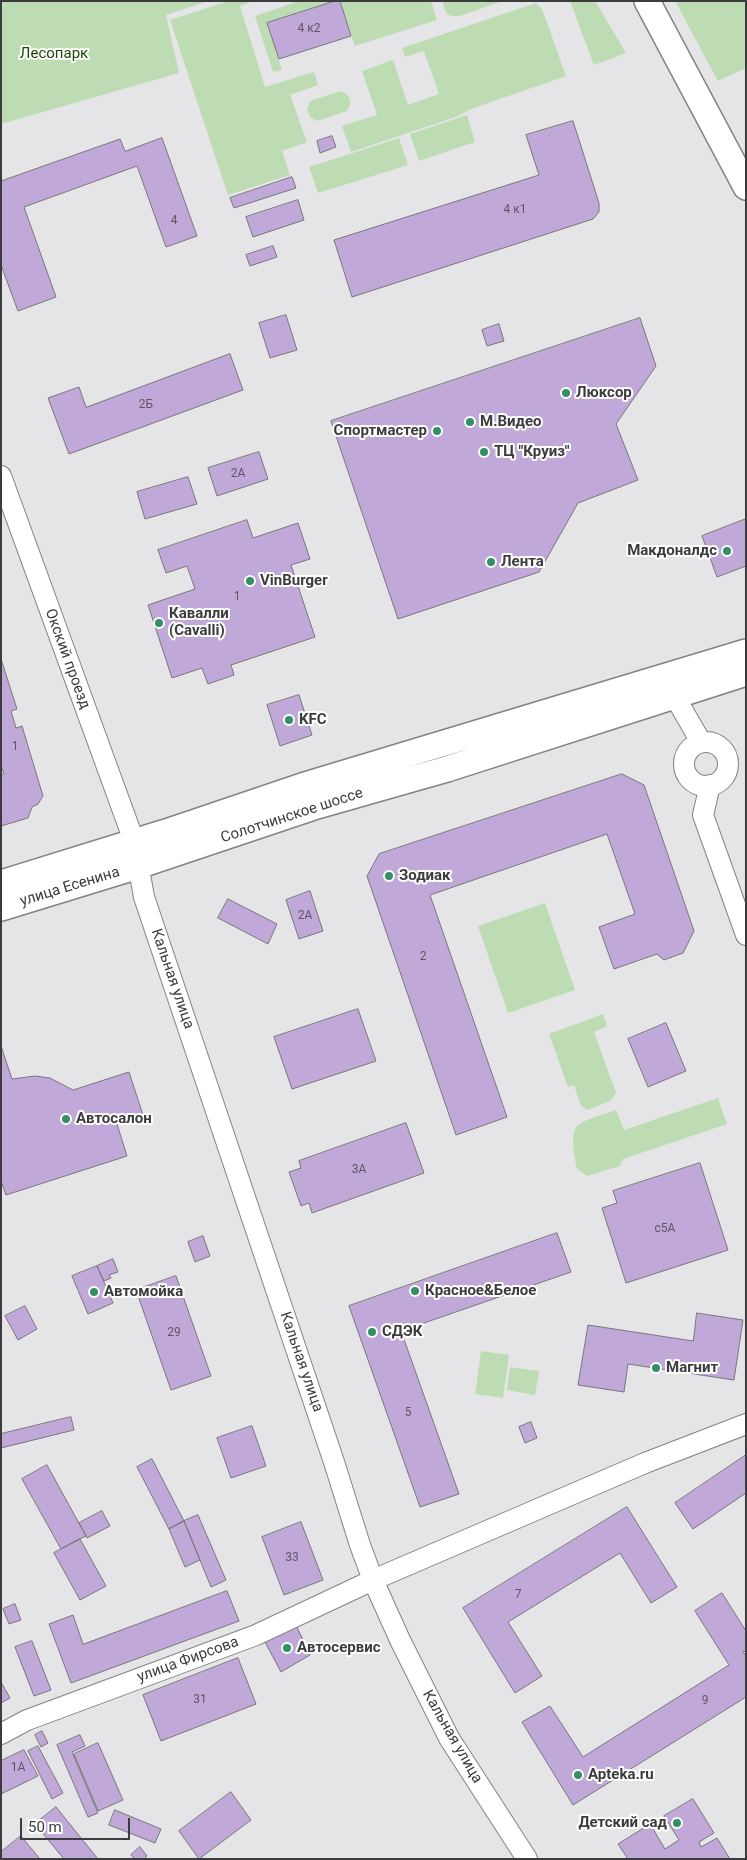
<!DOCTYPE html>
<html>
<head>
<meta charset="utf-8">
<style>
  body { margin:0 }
  #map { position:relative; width:747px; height:1860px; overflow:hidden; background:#e5e5e8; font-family:Roboto,sans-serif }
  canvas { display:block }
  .frame { position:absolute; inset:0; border:2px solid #3c3c3e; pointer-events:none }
  .scale { position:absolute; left:20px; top:1818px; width:110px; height:22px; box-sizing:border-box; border:2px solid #3c3c3e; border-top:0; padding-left:6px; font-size:15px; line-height:18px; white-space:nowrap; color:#3c3c3e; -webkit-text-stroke:4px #fff; paint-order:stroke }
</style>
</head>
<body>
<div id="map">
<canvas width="747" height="1860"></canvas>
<div class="frame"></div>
<div class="scale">50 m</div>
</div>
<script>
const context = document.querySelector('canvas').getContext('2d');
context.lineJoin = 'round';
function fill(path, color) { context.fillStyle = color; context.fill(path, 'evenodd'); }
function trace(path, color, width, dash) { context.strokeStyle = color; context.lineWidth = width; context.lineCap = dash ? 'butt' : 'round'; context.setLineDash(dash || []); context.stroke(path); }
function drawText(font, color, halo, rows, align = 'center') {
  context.font = font + ' Roboto,sans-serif'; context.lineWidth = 4; context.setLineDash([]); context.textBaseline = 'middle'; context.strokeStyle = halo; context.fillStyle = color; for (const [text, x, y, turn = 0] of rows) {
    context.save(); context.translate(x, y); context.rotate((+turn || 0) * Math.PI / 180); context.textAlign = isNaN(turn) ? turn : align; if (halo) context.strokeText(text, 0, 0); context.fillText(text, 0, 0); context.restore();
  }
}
fill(new Path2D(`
  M 1,1 L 208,1 L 166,15 L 179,73 L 1,124 Z
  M 228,1 L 254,1 L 240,6 L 265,87 L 314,72 L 318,85 L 290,95 L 307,142 L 282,151 L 290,175 L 228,195 L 170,20 Z
  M 299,1 L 335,1 L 267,23 L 282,70 L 273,72 L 255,16 Z
  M 340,1 L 431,1 L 437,20 L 355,46 Z
  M 442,1 L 503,1 L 459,16 C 446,17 446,13 442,1 Z
  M 570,1 L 595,1 L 626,53 L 594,65 Z
  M 675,1 L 746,1 L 746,68 L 718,81 Z
  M 536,3 L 542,9 L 566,76 L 471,109 L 456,117 L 351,152 L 342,126 L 377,115 L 362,71 L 393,60 L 408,105 L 439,94 L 424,51 L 405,57 L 402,48 Z
  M 341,91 C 350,94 353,102 347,111 L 317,121 L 310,117 L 307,109 L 310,101 Z
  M 467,115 L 475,142 L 419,161 L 410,134 Z
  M 399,138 L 408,165 L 318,193 L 309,167 Z
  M 545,903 L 575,990 L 508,1013 L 478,926 Z
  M 603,1014 L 607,1026 L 594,1032 L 616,1093 L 610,1101 L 588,1110 L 581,1106 L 574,1085 L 568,1087 L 549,1034 Z
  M 718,1098 L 727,1124 L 623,1159 L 620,1166 L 587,1176 L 577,1169 C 568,1120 573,1125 616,1110 L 624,1130 Z
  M 481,1351 L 509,1355 L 503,1398 L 475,1394 Z
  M 510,1367 L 539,1371 L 535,1395 L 507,1390 Z`), '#bedcb3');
const building = new Path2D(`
  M 335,1 L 340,1 L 351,36 L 279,59 L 267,23 Z
  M 573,121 L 599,203 L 599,212 L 593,219 L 352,297 L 334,240 L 539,175 L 526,135 Z
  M 332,136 L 336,147 L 320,153 L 317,141 Z
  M 162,138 L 197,236 L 166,247 L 137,166 L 24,207 L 56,297 L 18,311 L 1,265 L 1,181 L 120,139 L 125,151 Z
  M 292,177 L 296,188 L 234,208 L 230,198 Z
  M 298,200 L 304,220 L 253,237 L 246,217 Z
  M 273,246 L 277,257 L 250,266 L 246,255 Z
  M 286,315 L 297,350 L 270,358 L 259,323 Z
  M 640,318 L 656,366 L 616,424 L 638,480 L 578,503 L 539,572 L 398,619 L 331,421 Z
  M 499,324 L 504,341 L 487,346 L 482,330 Z
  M 230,354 L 243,390 L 69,454 L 48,398 L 79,387 L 86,407 Z
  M 259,452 L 268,479 L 217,496 L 208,468 Z
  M 188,477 L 197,504 L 145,519 L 137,492 Z
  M 746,519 L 746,566 L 717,577 L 702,536 Z
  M 247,520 L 253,538 L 298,523 L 310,559 L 291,565 L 315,637 L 231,665 L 234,675 L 208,684 L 202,668 L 172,678 L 148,605 L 195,589 L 187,566 L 166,573 L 158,550 Z
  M 1,659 L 17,709 L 11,711 L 16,728 L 22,726 L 43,796 L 38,804 L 32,807 L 28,818 L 1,826 L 1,775 L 4,774 L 1,766 Z
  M 299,695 L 312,735 L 280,746 L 267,705 Z
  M 622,774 L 644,785 L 694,931 L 683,953 L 664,960 L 657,954 L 614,969 L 599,927 L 635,914 L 607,834 L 430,895 L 507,1117 L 456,1135 L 367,876 L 379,854 Z
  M 310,891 L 323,931 L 299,939 L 286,900 Z
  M 228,899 L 277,924 L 268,944 L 218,918 Z
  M 358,1009 L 376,1061 L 292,1089 L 274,1037 Z
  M 666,1023 L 686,1071 L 648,1087 L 628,1039 Z
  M 1,1046 L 12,1079 L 35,1076 L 50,1078 L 73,1090 L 129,1072 L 143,1115 L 117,1124 L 127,1156 L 6,1195 L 1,1181 Z
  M 406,1123 L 424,1173 L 312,1213 L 309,1203 L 301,1206 L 289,1172 L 301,1168 L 299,1161 Z
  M 700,1163 L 728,1250 L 626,1283 L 602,1208 L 617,1203 L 613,1191 Z
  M 557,1233 L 571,1272 L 401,1331 L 459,1494 L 420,1507 L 349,1306 Z
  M 203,1236 L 210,1256 L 195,1262 L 188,1242 Z
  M 113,1259 L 118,1272 L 109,1275 L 111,1278 L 104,1281 L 97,1266 Z
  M 97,1266 L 113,1303 L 88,1314 L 72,1276 Z
  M 176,1276 L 211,1376 L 171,1390 L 136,1290 Z
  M 25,1306 L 37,1329 L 18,1340 L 5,1316 Z
  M 697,1313 L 743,1320 L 734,1380 L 628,1364 L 624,1392 L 578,1385 L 588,1325 L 693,1341 Z
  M 71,1417 L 74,1430 L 1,1448 L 1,1434 Z
  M 531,1422 L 537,1438 L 525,1443 L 519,1427 Z
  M 252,1426 L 266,1466 L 231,1478 L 217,1438 Z
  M 746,1455 L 746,1493 L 693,1529 L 675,1503 Z
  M 152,1459 L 184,1521 L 169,1529 L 137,1467 Z
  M 47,1465 L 86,1536 L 61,1549 L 22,1479 Z
  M 627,1507 L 677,1587 L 651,1603 L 620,1553 L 508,1622 L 542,1676 L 515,1693 L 463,1608 Z
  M 102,1511 L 110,1526 L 87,1538 L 79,1523 Z
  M 198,1515 L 226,1580 L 211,1587 L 184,1521 Z
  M 184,1521 L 200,1560 L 185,1567 L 169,1529 Z
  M 301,1522 L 323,1580 L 284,1595 L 262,1537 Z
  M 80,1539 L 106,1586 L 80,1600 L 54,1553 Z
  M 227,1591 L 239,1621 L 71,1683 L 49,1624 L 73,1615 L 83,1644 Z
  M 722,1593 L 746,1631 L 746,1651 L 743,1652 L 746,1656 L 746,1697 L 573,1805 L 522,1722 L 550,1706 L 583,1757 L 729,1665 L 695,1611 Z
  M 15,1604 L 21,1620 L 9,1624 L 3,1609 Z
  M 296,1625 L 310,1655 L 281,1672 L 264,1640 Z
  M 32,1641 L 51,1690 L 34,1696 L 15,1647 Z
  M 238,1658 L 256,1704 L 161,1741 L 143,1695 Z
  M 1,1682 L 10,1698 L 1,1703 Z
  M 42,1731 L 48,1743 L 41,1747 L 35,1735 Z
  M 80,1735 L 85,1746 L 72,1752 L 98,1813 L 88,1817 L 57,1745 Z
  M 98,1743 L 123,1800 L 98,1811 L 74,1754 Z
  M 38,1746 L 63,1793 L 52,1799 L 28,1751 Z
  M 24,1750 L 38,1776 L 1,1794 L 1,1761 Z
  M 231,1792 L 251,1820 L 199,1859 L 179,1831 Z
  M 693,1799 L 714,1833 L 699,1842 L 701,1847 L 717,1838 L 730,1859 L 628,1859 L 618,1844 L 650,1824 L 665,1849 L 679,1840 L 664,1816 Z
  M 56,1807 L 98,1859 L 64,1859 L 35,1824 Z
  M 115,1810 L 161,1829 L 155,1843 L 109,1825 Z
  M 21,1836 L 40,1859 L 1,1859 L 1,1852 Z
  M 140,1847 L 147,1856 L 144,1859 L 135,1859 L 131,1855 Z`);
fill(building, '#c0a8d9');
trace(building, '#78777a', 1);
const minor = new Path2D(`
  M 1,476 L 134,841 L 144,897 L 334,1462 L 360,1545 L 373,1580 L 400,1640 L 449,1738 L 527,1859
  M 675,697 L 701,742
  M684 764a22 22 0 1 1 44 0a22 22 0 1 1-44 0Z
  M 710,785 L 703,815 L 746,935
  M 1,1734 L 27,1720 L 256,1635 L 373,1580 L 645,1463 L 746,1424`);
const major = new Path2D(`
  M 647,1 L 746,187
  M 1,883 L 166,832 L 302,786 L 746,652
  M 1,908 L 138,866 L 317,806 L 447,769 L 746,673`);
trace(minor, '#838386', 22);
trace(major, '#838386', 28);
trace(minor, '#fff', 20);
trace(major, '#fff', 25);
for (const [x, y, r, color] of [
  [566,393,5,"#338f65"],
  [470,422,5,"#338f65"],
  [437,431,5,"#338f65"],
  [484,452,5,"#338f65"],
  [727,551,5,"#338f65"],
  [491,562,5,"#338f65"],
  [250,581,5,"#338f65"],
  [159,623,5,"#338f65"],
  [289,720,5,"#338f65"],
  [389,876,5,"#338f65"],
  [66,1119,5,"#338f65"],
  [415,1291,5,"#338f65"],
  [94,1292,5,"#338f65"],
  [372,1332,5,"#338f65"],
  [656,1368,5,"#338f65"],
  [287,1648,5,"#338f65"],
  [578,1775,5,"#338f65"],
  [677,1823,5,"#338f65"]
]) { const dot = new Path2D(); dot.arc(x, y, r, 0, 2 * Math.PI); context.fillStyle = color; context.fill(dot); trace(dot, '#fff', 2); }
drawText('12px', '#5d5765', null, [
  ["4 к2",309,29],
  ["4 к1",515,210],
  ["4",174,221],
  ["2Б",146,405],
  ["2А",238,474],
  ["1",237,597],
  ["1",15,747],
  ["2А",305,916],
  ["2",423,957],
  ["3А",359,1170],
  ["с5А",665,1229],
  ["29",174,1333],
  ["5",408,1413],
  ["33",292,1558],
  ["7",518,1595],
  ["31",200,1700],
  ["9",705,1701],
  ["1А",18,1768]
]);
drawText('15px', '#1c4704', '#fff', [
  ["Лесопарк",54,54]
]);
drawText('bold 15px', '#3c3c3e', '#fff', [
  ["Люксор",576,393],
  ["М.Видео",480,422],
  ["Спортмастер",427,431,"right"],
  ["ТЦ \"Круиз\"",494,452],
  ["Макдоналдс",717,551,"right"],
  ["Лента",501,562],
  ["VinBurger",260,581],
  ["Кавалли",169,614],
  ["(Cavalli)",169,631],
  ["KFC",299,720],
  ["Зодиак",399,876],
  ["Автосалон",76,1119],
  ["Красное&Белое",425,1291],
  ["Автомойка",104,1292],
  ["СДЭК",382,1332],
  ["Магнит",666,1368],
  ["Автосервис",297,1648],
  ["Apteka.ru",588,1775],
  ["Детский сад",667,1823,"right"]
], 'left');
drawText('15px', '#3c3c3e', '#fff', [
  ["Окский проезд",67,659,70],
  ["Солотчинское шоссе",292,816,-18],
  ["улица Есенина",70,887,-17],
  ["Кальная улица",172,979,71],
  ["Кальная улица",301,1362,71],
  ["улица Фирсова",188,1660,-20],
  ["Кальная улица",452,1737,60]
]);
</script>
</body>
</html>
